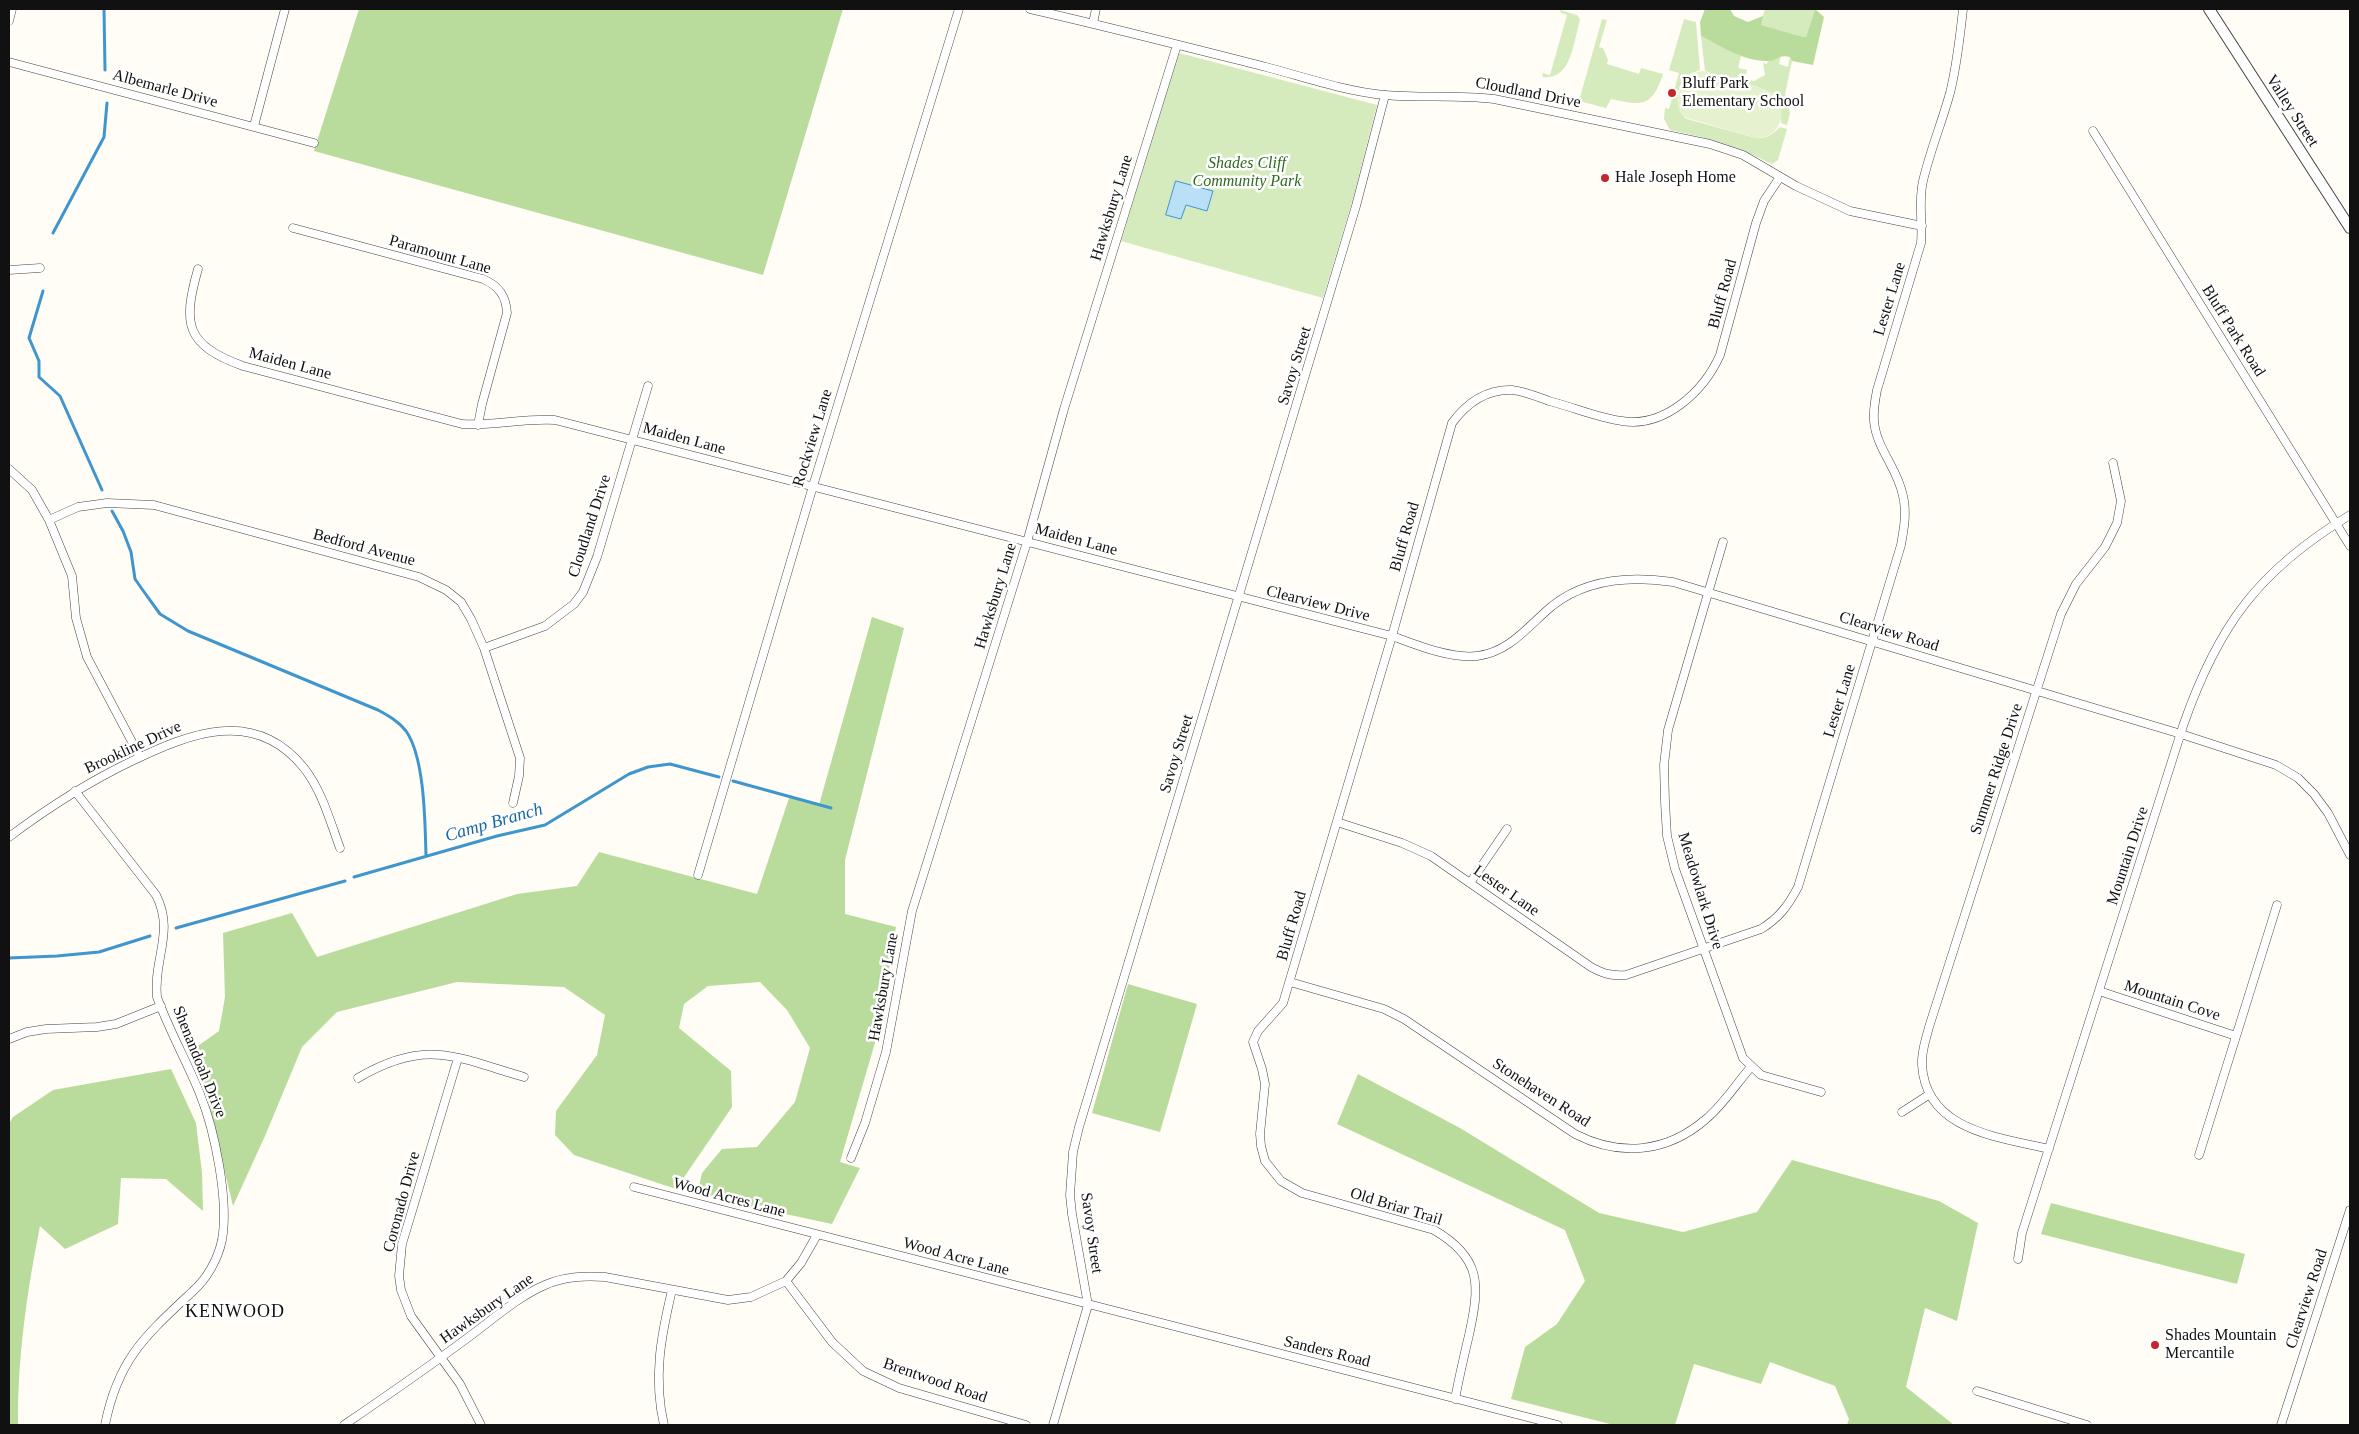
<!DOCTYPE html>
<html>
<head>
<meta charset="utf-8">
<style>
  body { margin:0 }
  #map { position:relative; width:2359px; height:1434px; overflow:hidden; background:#fffdf5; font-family:Georgia,serif }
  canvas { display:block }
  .frame { position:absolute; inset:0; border:10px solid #111; pointer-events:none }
</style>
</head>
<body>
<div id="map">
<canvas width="2359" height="1434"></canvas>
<div class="frame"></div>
</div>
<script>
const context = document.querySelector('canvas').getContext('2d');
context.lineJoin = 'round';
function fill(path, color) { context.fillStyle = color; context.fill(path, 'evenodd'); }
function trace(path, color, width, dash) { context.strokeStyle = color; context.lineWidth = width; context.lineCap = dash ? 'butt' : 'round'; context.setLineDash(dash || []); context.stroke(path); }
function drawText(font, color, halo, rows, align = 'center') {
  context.font = font + ' Georgia,serif'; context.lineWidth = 5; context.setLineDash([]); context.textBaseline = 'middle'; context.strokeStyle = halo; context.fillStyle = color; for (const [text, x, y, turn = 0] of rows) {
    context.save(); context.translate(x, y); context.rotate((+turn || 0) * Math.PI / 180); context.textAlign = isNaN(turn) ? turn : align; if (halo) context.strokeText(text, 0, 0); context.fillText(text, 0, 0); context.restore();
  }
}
fill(new Path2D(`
  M 1765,9 L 1815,9 L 1806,37 L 1803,37 L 1760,25 Z
  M 1560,10 L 1577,15 L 1580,19 L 1579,24 C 1573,44 1571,80 1543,77 L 1542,73 L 1550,75 L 1567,15 L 1561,13 Z
  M 1602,19 L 1607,20 L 1599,47 L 1603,48 L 1608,60 L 1607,64 L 1639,74 L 1641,68 L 1663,74 C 1652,107 1643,106 1611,99 L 1606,108 L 1579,101 Z
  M 1684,19 L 1696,22 L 1700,70 C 1697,71 1691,73 1688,75 C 1675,85 1674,110 1687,119 L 1756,138 C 1767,139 1773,134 1780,127 L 1787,129 L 1778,160 L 1772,164 L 1753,155 L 1701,137 L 1670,130 L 1664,119 L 1665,108 L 1669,109 L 1679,73 L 1669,70 Z
  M 1701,36 L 1741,56 L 1738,68 L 1747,70 L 1745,78 L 1754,81 L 1765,75 L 1763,63 L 1767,64 L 1768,61 L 1781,55 L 1779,64 L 1788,67 L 1790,57 L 1792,61 L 1785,94 L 1790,113 L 1787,125 L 1781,123 L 1780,104 L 1771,93 L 1705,71 Z
  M 1179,53 L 1377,105 L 1352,202 L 1323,298 L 1121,241 Z`), '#d5ebbd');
fill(new Path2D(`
  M 359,9 L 843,9 L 763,275 L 314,151 Z
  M 1705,9 L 1730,9 L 1734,16 L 1748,22 L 1763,16 L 1761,25 L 1803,37 L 1806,37 L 1815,9 L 1824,17 L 1813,65 L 1792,61 L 1790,57 C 1777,54 1778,61 1768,61 C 1745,62 1721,46 1701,36 L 1700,22 Z
  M 872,617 L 904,628 L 845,860 L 845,914 L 896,927 L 879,1029 L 840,1162 L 860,1168 L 832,1224 L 697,1195 L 702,1173 L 722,1149 L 757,1147 L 795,1102 L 810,1048 L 787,1010 L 760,982 L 708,986 L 684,1004 L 679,1028 L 731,1071 L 732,1107 L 676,1189 L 574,1155 L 555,1135 L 556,1111 L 597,1055 L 605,1015 L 564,987 L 457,982 L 337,1012 L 302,1047 L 265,1136 L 233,1206 L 195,1048 L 219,1031 L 225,997 L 223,933 L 292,913 L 317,957 L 517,894 L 577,886 L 599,852 L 757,894 L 790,795 L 819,805 Z
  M 1128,984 L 1197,1004 L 1160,1132 L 1092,1113 Z
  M 171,1069 L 196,1123 L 202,1173 L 203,1211 L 166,1179 L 121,1178 L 118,1224 L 65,1249 L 40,1226 C 27,1291 17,1359 18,1425 L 9,1425 L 9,1124 L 13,1117 L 53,1090 Z
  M 1358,1074 L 1460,1128 L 1599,1213 L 1683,1232 L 1757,1212 L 1792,1160 L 1939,1201 L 1978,1223 L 1957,1321 L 1925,1308 L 1906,1387 L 1954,1425 L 1847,1425 L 1849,1419 L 1835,1386 L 1770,1362 L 1761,1384 L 1694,1364 L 1675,1425 L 1614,1425 L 1511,1399 L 1525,1347 L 1557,1324 L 1585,1281 L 1565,1230 L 1337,1124 Z
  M 2051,1203 L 2245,1254 L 2237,1284 L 2041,1234 Z`), '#b9dc9c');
fill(new Path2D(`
  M 1703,71 C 1721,76 1754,83 1770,92 C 1791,104 1782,140 1756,138 L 1687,118 C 1668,106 1681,72 1703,71 Z`), '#e6f2cf');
const water = new Path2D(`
  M 1176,181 L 1213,191 L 1207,211 L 1186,205 L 1181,219 L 1166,215 Z`);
fill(water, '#b9e0f7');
trace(water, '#3f96cf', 1);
trace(new Path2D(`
  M 104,9 L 105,70
  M 53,233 L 104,137 L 107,103
  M 43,291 L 29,338 L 39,361 L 39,377 L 60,396 L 102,490
  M 112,511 L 123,531 L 131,552 L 135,579 L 142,589 L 160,614 L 188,631 L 378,710 C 389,716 398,721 406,731 C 425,758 425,823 426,856
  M 733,781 L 831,808
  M 354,877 L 497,836 L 545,825 L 629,774 L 648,767 L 670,764 L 719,777
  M 176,928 L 345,881
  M 9,958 L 57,956 L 99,952 L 150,936`), '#3f96cf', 3);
const minor = new Path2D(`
  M 1030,9 C 1109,27 1187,47 1266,67 C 1304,77 1344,91 1384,95 C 1421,98 1457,95 1494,99 L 1710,144 L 1743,155 L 1796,186 L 1850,211 L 1922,226
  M 9,21 L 12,9
  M 1093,23 L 1096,9
  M 9,62 L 314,143
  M 254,126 L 285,9
  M 2093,131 L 2350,546
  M 293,228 L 483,279 C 499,286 506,296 507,313 L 482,404 L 478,425
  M 198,269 C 182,325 186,345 243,366 L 462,424 C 494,426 524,418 555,420 L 1392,636 C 1417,645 1450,659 1477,656 C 1510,652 1528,626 1552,606 C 1586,579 1632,576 1673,582 L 2181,734 L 2276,765 L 2298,778 L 2314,794 L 2328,813 L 2350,855
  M 9,270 L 40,268
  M 9,469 L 32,490 L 49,520 L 72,576 L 76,618 L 87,657 L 140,757
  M 49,520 L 78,507 L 107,503 L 154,505 L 419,577 L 446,590 L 461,602 L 471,619 L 484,648 L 520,758 L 519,776 L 513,803
  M 1723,542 L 1668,730 L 1664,765 L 1665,802 L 1667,836 L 1675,869 L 1743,1058 L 1761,1075 L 1821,1092
  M 484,648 L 545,626 L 574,604 L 583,592 L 597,557 L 648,386
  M 75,791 L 156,895 C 175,932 153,959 157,997 C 169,1030 187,1062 200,1094 C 215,1131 229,1201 222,1240 C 218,1259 207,1279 192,1292 C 145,1336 118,1359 105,1425
  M 1337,822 L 1402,843 L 1431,856 L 1591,967 C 1604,974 1611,976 1626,975 L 1761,929 C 1779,918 1788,906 1798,887 L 1901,545 C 1904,528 1907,513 1903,496 C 1898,469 1876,448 1874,421 C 1873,410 1875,400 1877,390 L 1921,243 C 1923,222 1918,202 1923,181 C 1930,151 1942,122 1950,93 C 1957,65 1960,37 1963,9
  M 9,837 C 49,807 86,783 132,761 C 190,733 255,707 304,768 C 322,791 330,821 340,848
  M 698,875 L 813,486 L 959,9
  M 1470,883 L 1507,829
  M 1290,982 L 1384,1009 L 1404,1019 L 1575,1134 C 1620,1157 1667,1153 1706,1119 C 1723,1105 1736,1084 1751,1067
  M 2099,991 L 2236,1036
  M 9,1039 L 27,1032 L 46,1029 L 97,1027 L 116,1024 L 161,1006
  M 458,1058 L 402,1244 L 399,1276 L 401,1290 L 411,1316 L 460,1384 L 481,1425
  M 358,1078 C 426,1038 455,1057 524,1077
  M 1902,1112 L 1930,1094
  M 2049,1149 C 1999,1137 1926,1131 1922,1065 C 1921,1052 1926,1039 1929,1027 L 2061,614 L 2076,584 L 2105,547 L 2117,523 L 2121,501 L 2113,463
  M 2199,1155 L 2277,905
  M 851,1158 L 865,1123 L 886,1052 L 912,911 L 1027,542 L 1064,409 L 1177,45
  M 634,1187 L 1558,1425
  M 2018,1259 L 2022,1233 L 2183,726 C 2218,625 2259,570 2350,515
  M 786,1281 L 832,1342 L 863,1371 L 899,1388 L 1026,1425
  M 1977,1391 L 2087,1425
  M 1455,1399 C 1459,1378 1464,1356 1469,1335 C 1480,1285 1482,1258 1434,1230 L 1302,1193 L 1281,1181 L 1265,1161 L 1261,1146 L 1260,1134 L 1265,1084 L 1262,1069 L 1253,1042 L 1258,1031 L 1283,1003 L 1392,636 L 1452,423 C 1466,404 1486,389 1512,390 C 1524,391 1538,397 1549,401 C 1573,407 1598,418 1622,421 C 1665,428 1704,391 1720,355 L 1756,223 L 1764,201 L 1780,177
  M 344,1425 C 385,1397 426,1369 466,1339 C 491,1321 517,1297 545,1285 C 565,1276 585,1276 605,1277 L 728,1300 L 751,1297 L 786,1281 L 801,1263 L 817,1235
  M 664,1425 C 653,1378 661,1336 672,1290
  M 1053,1425 L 1088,1305 L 1072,1214 L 1070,1195 L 1073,1152 L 1079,1127 L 1356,206 L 1385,95
  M 2281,1425 L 2350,1210`);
const tertiary = new Path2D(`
  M 2209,9 L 2350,228`);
trace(minor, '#444', 9);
trace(tertiary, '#444', 12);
trace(minor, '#fff', 8);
trace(tertiary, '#fff', 10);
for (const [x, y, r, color] of [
  [1672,93,5,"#c4262e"],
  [1605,178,5,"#c4262e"],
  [2155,1345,5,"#c4262e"]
]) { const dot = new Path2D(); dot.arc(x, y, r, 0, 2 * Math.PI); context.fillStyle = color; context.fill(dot); trace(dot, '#fff', 2); }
drawText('16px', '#111', '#fff', [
  ["Bluff Park",1682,84],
  ["Elementary School",1682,102],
  ["Hale Joseph Home",1615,178],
  ["Shades Mountain",2165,1336],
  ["Mercantile",2165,1354]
], 'left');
drawText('16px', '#111', '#fff', [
  ["Albemarle Drive",165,89,15],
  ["Cloudland Drive",1528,93,11],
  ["Valley Street",2292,111,57],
  ["Hawksbury Lane",1112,208,-73],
  ["Paramount Lane",440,255,16],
  ["Bluff Road",1723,294,-75],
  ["Lester Lane",1890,299,-73],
  ["Bluff Park Road",2233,331,58],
  ["Maiden Lane",290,364,15],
  ["Savoy Street",1295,366,-73],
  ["Rockview Lane",813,438,-73],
  ["Maiden Lane",684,439,15],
  ["Cloudland Drive",590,526,-72],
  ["Bluff Road",1405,537,-74],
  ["Maiden Lane",1076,540,15],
  ["Bedford Avenue",364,548,15],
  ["Hawksbury Lane",996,596,-73],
  ["Clearview Drive",1318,604,14],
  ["Clearview Road",1889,632,17],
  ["Lester Lane",1840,701,-73],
  ["Brookline Drive",133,748,-25],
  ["Savoy Street",1177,754,-73],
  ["Summer Ridge Drive",1997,769,-72],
  ["Mountain Drive",2128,856,-72],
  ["Lester Lane",1506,891,35],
  ["Meadowlark Drive",1700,891,73],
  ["Bluff Road",1292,926,-74],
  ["Hawksbury Lane",884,987,-80],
  ["Mountain Cove",2172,1001,18],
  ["Shenandoah Drive",199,1062,68],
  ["Stonehaven Road",1541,1093,33],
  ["Wood Acres Lane",729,1198,15],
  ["Coronado Drive",402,1202,-75],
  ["Old Briar Trail",1396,1207,17],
  ["Savoy Street",1091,1233,82],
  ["Wood Acre Lane",956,1257,15],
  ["Clearview Road",2307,1299,-72],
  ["Hawksbury Lane",487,1309,-35],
  ["Sanders Road",1327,1352,14],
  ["Brentwood Road",935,1381,19]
]);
drawText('italic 16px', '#2f6b1f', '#fff', [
  ["Shades Cliff",1247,164],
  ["Community Park",1247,182]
]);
drawText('italic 18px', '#1768a6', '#fff', [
  ["Camp Branch",494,823,-16]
]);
context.letterSpacing = '1px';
drawText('18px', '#111', '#fff', [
  ["KENWOOD",235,1312]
]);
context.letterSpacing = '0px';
</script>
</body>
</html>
